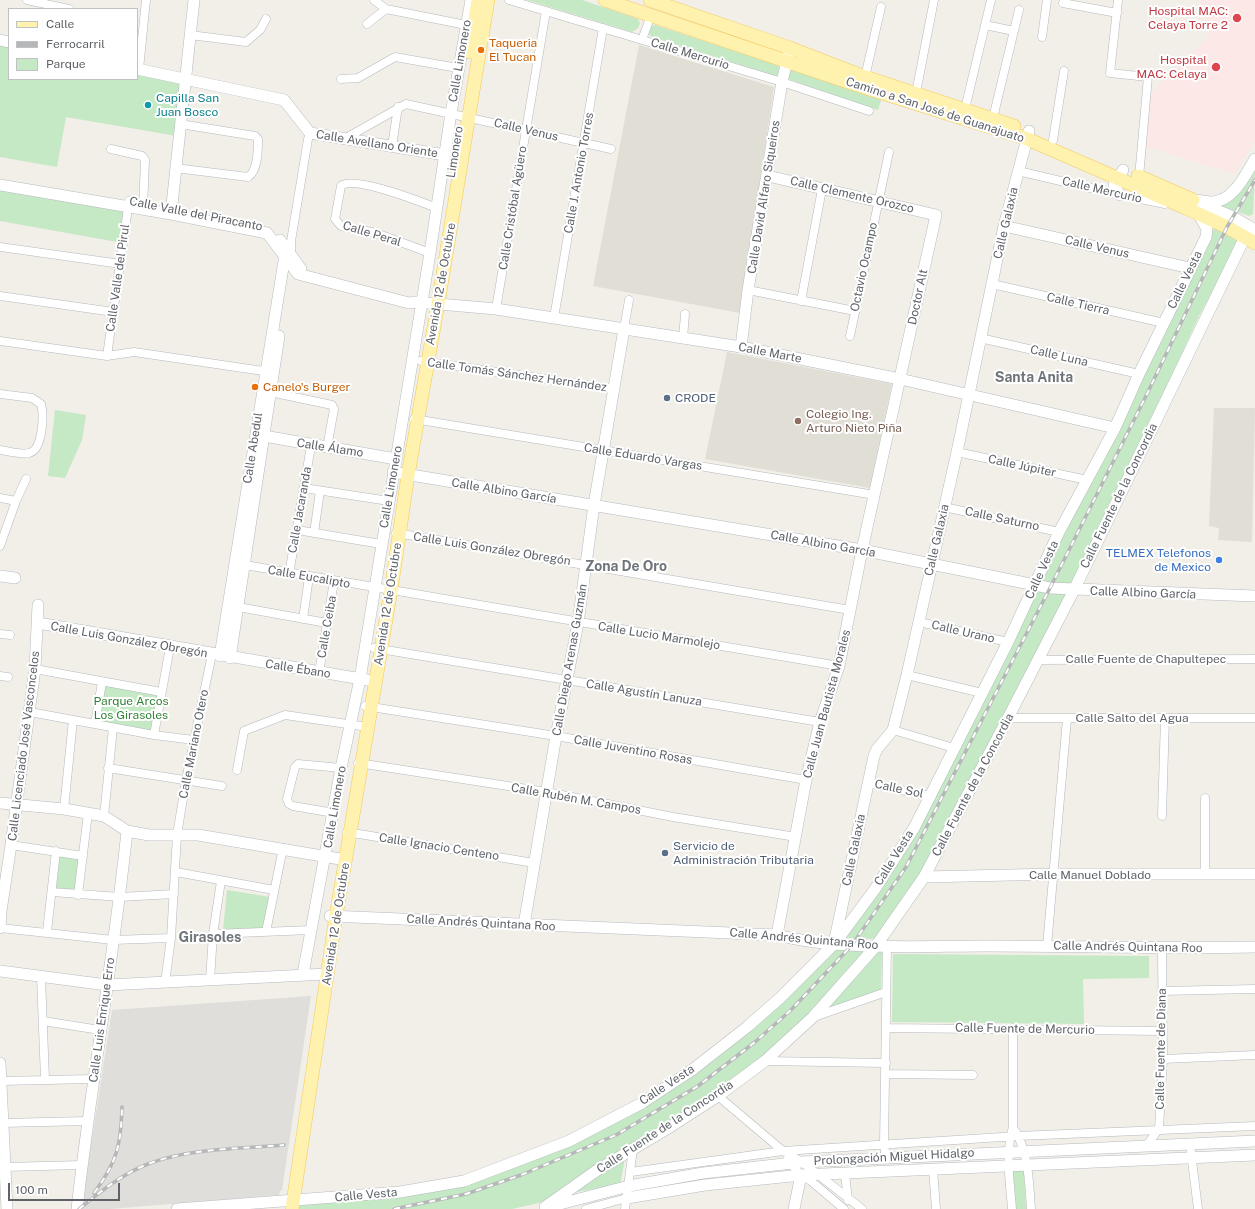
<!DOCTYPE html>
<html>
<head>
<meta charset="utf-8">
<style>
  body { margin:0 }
  #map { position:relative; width:1255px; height:1209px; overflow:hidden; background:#f1efe8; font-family:"Public Sans",sans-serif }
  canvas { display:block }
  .legend { position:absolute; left:8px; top:8px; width:130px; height:72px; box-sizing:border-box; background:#fff; border:1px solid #bfc1c3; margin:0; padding:5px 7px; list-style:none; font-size:12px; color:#5f6368 }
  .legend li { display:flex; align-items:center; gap:8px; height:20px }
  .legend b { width:20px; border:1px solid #bfc1c3 }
  .scale { position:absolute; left:8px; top:1183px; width:112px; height:18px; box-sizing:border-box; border:2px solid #5f6368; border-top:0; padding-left:5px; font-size:12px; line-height:14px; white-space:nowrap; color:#5f6368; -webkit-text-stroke:3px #fff; paint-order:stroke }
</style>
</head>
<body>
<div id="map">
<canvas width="1255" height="1209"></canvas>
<ul class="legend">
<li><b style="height:5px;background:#fff2af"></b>Calle</li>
<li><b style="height:5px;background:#b6b7b8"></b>Ferrocarril</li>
<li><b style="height:11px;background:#c5e8c5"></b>Parque</li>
</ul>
<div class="scale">100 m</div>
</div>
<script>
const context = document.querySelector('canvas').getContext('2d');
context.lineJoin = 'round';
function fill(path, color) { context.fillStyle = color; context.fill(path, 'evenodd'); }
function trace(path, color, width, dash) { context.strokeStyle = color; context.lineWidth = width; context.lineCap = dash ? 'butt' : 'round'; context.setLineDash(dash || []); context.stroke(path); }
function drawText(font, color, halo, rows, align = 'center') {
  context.font = font + ' "Public Sans",sans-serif'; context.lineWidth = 4; context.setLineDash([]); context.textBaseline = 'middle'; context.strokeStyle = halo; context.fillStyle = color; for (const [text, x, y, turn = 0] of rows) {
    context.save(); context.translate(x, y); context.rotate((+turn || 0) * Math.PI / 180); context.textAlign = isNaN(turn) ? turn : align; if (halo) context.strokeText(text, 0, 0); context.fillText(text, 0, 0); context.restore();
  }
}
fill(new Path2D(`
  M 311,996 L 282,1190 L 280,1191 L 279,1195 L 110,1209 L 81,1209 L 112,1010 Z`), '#e0deda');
fill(new Path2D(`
  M 639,45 L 774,87 L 740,313 L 593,286 Z
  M 727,352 L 892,384 L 870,488 L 705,459 Z
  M 1214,408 L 1255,408 L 1252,542 L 1218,540 L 1219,528 L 1209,526 Z`), '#e1ded6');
fill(new Path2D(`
  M 1200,0 L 1255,0 L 1255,142 L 1234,174 L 1142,145 L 1147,97 L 1209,37 Z`), '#fce8e6');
fill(new Path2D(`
  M 527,0 L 582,0 L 638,19 L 640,23 L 638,28 L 632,32 Z
  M 655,25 L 777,65 L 780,68 L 780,73 L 777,76 L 772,75 L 652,37 L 649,34 L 651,26 Z
  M 0,44 L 9,46 L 9,79 L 137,79 L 137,71 L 184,80 L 177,136 L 66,117 L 57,167 L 0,157 Z
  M 793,69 L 881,100 L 878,110 L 788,79 L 786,70 Z
  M 1255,171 L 1253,214 L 1249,216 L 1219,205 C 1238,200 1245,186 1255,171 Z
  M 0,190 L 127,210 L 123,243 L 0,221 Z
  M 1215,227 L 1240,241 L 1199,316 L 1140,444 L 1072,584 L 1042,582 L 1041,578 L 1209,235 Z
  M 55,410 L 86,415 L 82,440 L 65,478 L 48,476 Z
  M 1037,590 L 1068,595 L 919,878 L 877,939 L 842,938 L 920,827 L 988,694 Z
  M 104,683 L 160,693 L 153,731 L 98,721 Z
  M 58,852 L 81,858 L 76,894 L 55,891 Z
  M 227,890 L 270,897 L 265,928 L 223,930 Z
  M 832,949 L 865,950 L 833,993 L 763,1060 L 552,1200 L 512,1209 L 297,1209 L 297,1206 L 422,1193 L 465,1184 L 684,1081 Z
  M 877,949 L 882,949 L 881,990 L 825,1010 Z
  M 893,954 L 1149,956 L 1149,978 L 1083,979 L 1084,1024 L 892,1022 Z
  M 625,1157 L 621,1181 L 618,1184 L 572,1193 Z
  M 1015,1169 L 1022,1169 L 1024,1172 L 1026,1209 L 1016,1209 L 1013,1172 Z`), '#c5e8c5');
const street = new Path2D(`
  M 27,0 L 69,9
  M 374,0 L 386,9 L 466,25
  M 509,0 L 782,82 L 869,111
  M 1118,0 L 1110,73 L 1148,77 L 1139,177
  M 1063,3 L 1117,13
  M 367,24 L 386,9
  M 985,25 L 1014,31
  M 190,35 L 246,42 L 260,30 L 266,19
  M 1042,37 L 1047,0
  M 642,40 L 651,15
  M 139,69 L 146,0
  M 865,77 L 881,7
  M 341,79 L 358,78 L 395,57 L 458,68
  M 916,93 L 934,0
  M 965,109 L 991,0
  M 993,118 L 1019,10
  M 346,138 L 406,104 L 611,149
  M 1053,140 L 1064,71
  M 392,146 L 398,107
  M 111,149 L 142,156 L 145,160 L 143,209
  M 175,168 L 248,177 C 258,171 258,150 258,139 L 255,136 L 180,124
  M 1018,171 L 1120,195 L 1165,204
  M 0,247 L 121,264
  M 430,253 L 376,233 L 341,226 L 335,219 L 341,186 C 353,175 421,202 437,208
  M 291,254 L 291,241 L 308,139
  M 992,284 L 1164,323
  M 748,290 L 855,311
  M 0,296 L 114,312
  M 801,301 L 822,189
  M 496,309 L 546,11
  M 554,318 L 603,28
  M 624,329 L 629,300
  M 850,336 L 889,152
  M 683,338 L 685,314
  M 980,338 L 1139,374
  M 0,341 L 107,356 L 134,352 L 270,372
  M 107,356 L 129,201
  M 421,361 L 614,389
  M 270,392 L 332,405 L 334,409 L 327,448
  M 0,394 L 32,398 L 41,404 C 44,415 43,450 29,453 C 21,455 8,451 0,450
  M 414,419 L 875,495
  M 957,452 L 1087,480
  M 304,488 L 389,501
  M 0,498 L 16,501
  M 944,507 L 1059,532
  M 297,530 L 381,544
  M 314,533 L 320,491
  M 396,533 L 850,610
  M 0,546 L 16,501 L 26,479
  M 239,564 L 839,666
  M 289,574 L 311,446
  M 238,607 L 327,623
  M 303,619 L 309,577
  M 919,622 L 1008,642
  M 0,634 L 10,635
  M 374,648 L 820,722
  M 1037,660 L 1255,659
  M 35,669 L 161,692
  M 319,673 L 334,581
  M 907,675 L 982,693
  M 0,676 L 8,677
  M 365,706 L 556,736 L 806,780
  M 30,712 L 154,735 L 194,740
  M 1008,718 L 1255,718
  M 95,724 L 102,682
  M 893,730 L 954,748
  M 154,735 L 170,647
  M 358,763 L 547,792 L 673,817 L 796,837
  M 108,768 L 222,786
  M 237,770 L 244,731 L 285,715 L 361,726
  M 868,783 L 929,796
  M 1205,798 L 1205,875
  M 64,809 L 73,720
  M 334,813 L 293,806 L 289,804 L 287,799 L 295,767 L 298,764 L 341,768
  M 104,816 L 113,728
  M 1162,816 L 1165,718
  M 347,832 L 534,863
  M 11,845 L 83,856
  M 176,872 L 274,890
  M 52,892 L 120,897 L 174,894
  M 78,895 L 88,813
  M 0,928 L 113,940 L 171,938
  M 47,932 L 56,851
  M 266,932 L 283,848
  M 213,934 L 311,930
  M 1047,946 L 1067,719
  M 41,977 L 45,1079
  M 210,980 L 213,934 L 221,881
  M 165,983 L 171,938 L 177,835 L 186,780 L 212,654
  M 1162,991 L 1255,989
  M 814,1017 L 886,992
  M 43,1021 L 100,1030
  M 887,1028 L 1162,1031
  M 1163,1059 L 1255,1055
  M 765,1061 L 886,1063
  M 886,1074 L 973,1075
  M 1,1081 L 93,1079
  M 718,1096 L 783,1151 L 802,1162 L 862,1209
  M 2,1123 L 87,1121
  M 1016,1132 C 1029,1156 1029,1182 1031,1209
  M 1190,1144 L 1198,1209
  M 1146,1146 L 1159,1129 L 1163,1059 L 1162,949
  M 886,1157 L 884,1144 L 887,946
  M 787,1160 L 801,1175 L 811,1181 L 844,1209
  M 4,1167 L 82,1165
  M 933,1169 L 936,1209
  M 631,1172 L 783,1151 L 1018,1136 L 1255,1126
  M 845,1174 L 848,1200
  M 586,1209 L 627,1198
  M 625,1209 L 633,1149
  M 1012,1209 C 1010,1183 1005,1152 1013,1127 L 1013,1028`);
const secondary = new Path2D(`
  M 0,40 L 9,42
  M 137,69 L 284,100 L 310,133 L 445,155
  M 768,176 L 936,215 L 862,550 L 839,666 L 820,722 L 806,780 L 777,935
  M 0,185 L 171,214 L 267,233 L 298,274 L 409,303 L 416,302 L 496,309 L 741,347 L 900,379 L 1115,428
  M 1120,195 L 1114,185 L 1123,170
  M 1193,200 C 1199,200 1206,202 1212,202 C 1234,201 1245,175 1255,159
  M 1201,203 L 1233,217 L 1255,230
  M 171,214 L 194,0
  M 1004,226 L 1190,268
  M 280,240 L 301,269
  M 741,347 L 748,290 L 782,82 L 790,48
  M 264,436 L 396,459
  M 393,472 L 862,550 L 1050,588 L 1255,596
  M 0,576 L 15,578
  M 38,623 L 367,680
  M 220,656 L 285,255
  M 230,658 L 279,336
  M 0,803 L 64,809 L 104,816 L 127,831 L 149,835 L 198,835 L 346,860
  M 924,877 L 1054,874 L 1255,874
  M 330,916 L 777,935 C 841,951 920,946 986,946 C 1075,946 1165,949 1255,947
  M 524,925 L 556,736 L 578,623 L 594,505 L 624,329
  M 0,928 L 1,911 L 11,845 L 35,669 L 38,605
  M 835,939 L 874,756 L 877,749 L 893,730 L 907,675 L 957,452 L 1004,226 L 1029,131
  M 0,971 L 107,985 L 327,974
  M 303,974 L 341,768 L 360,679 L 430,253 L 451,113 L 471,0
  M 0,1063 L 7,1209
  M 627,1198 L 705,1185 L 801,1175 L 1255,1155
  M 552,1206 L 629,1186 L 703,1173 L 802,1162 L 1255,1141
  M 545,1207 L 596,1171 L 670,1127 L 718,1096 L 765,1061 L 813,1017 L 876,946 L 924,877 L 1008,718 L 1074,590 L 1245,237
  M 77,1209 C 91,1083 114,957 127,831
  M 177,1209 L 400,1192 L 464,1181 L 569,1141 L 642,1103 L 692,1070 L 747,1027 L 780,998 L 835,943 L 875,889 L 914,828 L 1008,642 L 1059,532 L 1115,428 L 1139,374 L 1206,237 L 1207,229 L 1198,213
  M 794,1209 L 801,1175`);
const primary = new Path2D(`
  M 605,0 L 854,84 L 1025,138 L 1186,208 L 1227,227 L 1255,243
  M 650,0 L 790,48 L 865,77 L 1014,126
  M 470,52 L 478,0
  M 1138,176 L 1193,200
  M 292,1209 L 336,916 L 391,590 L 408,475 L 438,304 L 488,0`);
trace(street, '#b5b8bc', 9);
trace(secondary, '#b6babf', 12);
trace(primary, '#f2c960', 14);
trace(street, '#fff', 8);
trace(secondary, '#fff', 11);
trace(primary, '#fff2af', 13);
const rail = new Path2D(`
  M 94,1193 C 117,1162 121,1145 122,1107
  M 79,1209 C 100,1192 122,1174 148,1164 C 190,1148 239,1149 284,1145
  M 394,1209 L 466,1194 L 521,1175 L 616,1135 L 698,1086 L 755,1042 L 791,1010 L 852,945 L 906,867 L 1050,588 L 1146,396 L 1227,227 L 1255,180`);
trace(rail, '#b6b7b8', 3.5);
trace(rail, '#fff', 2, [6]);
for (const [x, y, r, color] of [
  [1237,18,5,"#e0444e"],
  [481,50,4,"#e8710a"],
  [1216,67,5,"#e0444e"],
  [148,105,4,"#0f9aa8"],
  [255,387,4,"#e8710a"],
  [667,398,4,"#5c6f8a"],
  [798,421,4,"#8d6e63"],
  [1219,560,4,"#3f7fe0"],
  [665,853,4,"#5c6f8a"]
]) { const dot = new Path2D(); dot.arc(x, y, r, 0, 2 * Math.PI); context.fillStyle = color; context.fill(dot); trace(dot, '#fff', 1.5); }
drawText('12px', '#be3a42', '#fff', [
  ["Hospital MAC:",1228,11],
  ["Celaya Torre 2",1228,25],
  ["Hospital",1207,60],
  ["MAC: Celaya",1207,74]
], 'right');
drawText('12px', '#c56008', '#fff', [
  ["Taqueria",489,43],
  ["El Tucan",489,57],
  ["Canelo's Burger",263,387]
], 'left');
drawText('12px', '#5f6368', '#fff', [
  ["Calle Mercurio",690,54,17],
  ["Calle Limonero",460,61,-80],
  ["Camino a San José de Guanajuato",935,110,18],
  ["Calle Venus",526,130,13],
  ["Calle Avellano Oriente",377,144,9],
  ["Limonero",455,152,-81],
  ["Calle J. Antonio Torres",579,173,-80],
  ["Calle Mercurio",1102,190,13],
  ["Calle Clemente Orozco",852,195,13],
  ["Calle David Alfaro Siqueiros",764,197,-81],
  ["Calle Cristóbal Agüero",513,208,-81],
  ["Calle Valle del Piracanto",196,214,11],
  ["Calle Galaxia",1006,223,-77],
  ["Calle Peral",372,234,17],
  ["Calle Venus",1097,247,13],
  ["Octavio Ocampo",864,267,-78],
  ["Calle Valle del Pirul",118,278,-82],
  ["Calle Vesta",1185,280,-64],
  ["Avenida 12 de Octubre",441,284,-80],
  ["Doctor Alt",918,297,-78],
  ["Calle Tierra",1078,304,13],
  ["Calle Marte",770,353,11],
  ["Calle Luna",1059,356,13],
  ["Calle Tomás Sánchez Hernández",517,375,8],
  ["Calle Abedul",253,448,-81],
  ["Calle Álamo",330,448,9],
  ["Calle Eduardo Vargas",643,457,9],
  ["Calle Júpiter",1022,466,12],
  ["Calle Limonero",391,487,-80],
  ["Calle Albino García",504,491,9],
  ["Calle Fuente de la Concordia",1119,496,-64],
  ["Calle Jacaranda",300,510,-80],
  ["Calle Saturno",1002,519,12],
  ["Calle Galaxia",937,540,-77],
  ["Calle Albino García",823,544,10],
  ["Calle Luis González Obregón",492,549,9],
  ["Calle Vesta",1042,570,-65],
  ["Calle Eucalipto",309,577,10],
  ["Calle Albino García",1143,593,2],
  ["Avenida 12 de Octubre",388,604,-81],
  ["Calle Ceiba",327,627,-80],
  ["Calle Urano",963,632,13],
  ["Calle Lucio Marmolejo",659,636,9],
  ["Calle Luis González Obregón",129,640,10],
  ["Calle Fuente de Chapultepec",1146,659],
  ["Calle Diego Arenas Guzmán",570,660,-80],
  ["Calle Ébano",298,669,9],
  ["Calle Agustín Lanuza",644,693,9],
  ["Calle Juan Bautista Morales",827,704,-75],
  ["Calle Salto del Agua",1132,718],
  ["Calle Mariano Otero",194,744,-79],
  ["Calle Licenciado José Vasconcelos",24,746,-83],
  ["Calle Juventino Rosas",633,750,10],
  ["Calle Fuente de la Concordia",973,785,-62],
  ["Calle Sol",899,789,12],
  ["Calle Rubén M. Campos",576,799,10],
  ["Calle Limonero",335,807,-80],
  ["Calle Ignacio Centeno",439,847,9],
  ["Calle Galaxia",854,850,-78],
  ["Calle Vesta",894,858,-58],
  ["Calle Manuel Doblado",1090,875],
  ["Calle Andrés Quintana Roo",481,923,3],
  ["Avenida 12 de Octubre",336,924,-81],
  ["Calle Andrés Quintana Roo",804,939,5],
  ["Calle Andrés Quintana Roo",1128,947,1],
  ["Calle Luis Enrique Erro",102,1020,-82],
  ["Calle Fuente de Mercurio",1025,1029,1],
  ["Calle Fuente de Diana",1161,1049,-89],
  ["Calle Vesta",667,1085,-33],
  ["Calle Fuente de la Concordia",665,1127,-33],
  ["Prolongación Miguel Hidalgo",894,1157,-3],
  ["Calle Vesta",366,1195,-5]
]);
drawText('12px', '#0d838f', '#fff', [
  ["Capilla San",156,98],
  ["Juan Bosco",156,112]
], 'left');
drawText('12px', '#4e5e75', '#fff', [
  ["CRODE",675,398],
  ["Servicio de",673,846],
  ["Administración Tributaria",673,860]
], 'left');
drawText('12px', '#785e54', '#fff', [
  ["Colegio Ing.",806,414],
  ["Arturo Nieto Piña",806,428]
], 'left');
drawText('12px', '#366cbe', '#fff', [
  ["TELMEX Telefonos",1211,553],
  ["de Mexico",1211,567]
], 'right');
drawText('12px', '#348238', '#fff', [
  ["Parque Arcos",131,701],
  ["Los Girasoles",131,715]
]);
drawText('bold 14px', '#70757a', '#fff', [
  ["Santa Anita",1034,378],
  ["Zona De Oro",626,567],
  ["Girasoles",210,938]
]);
</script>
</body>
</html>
